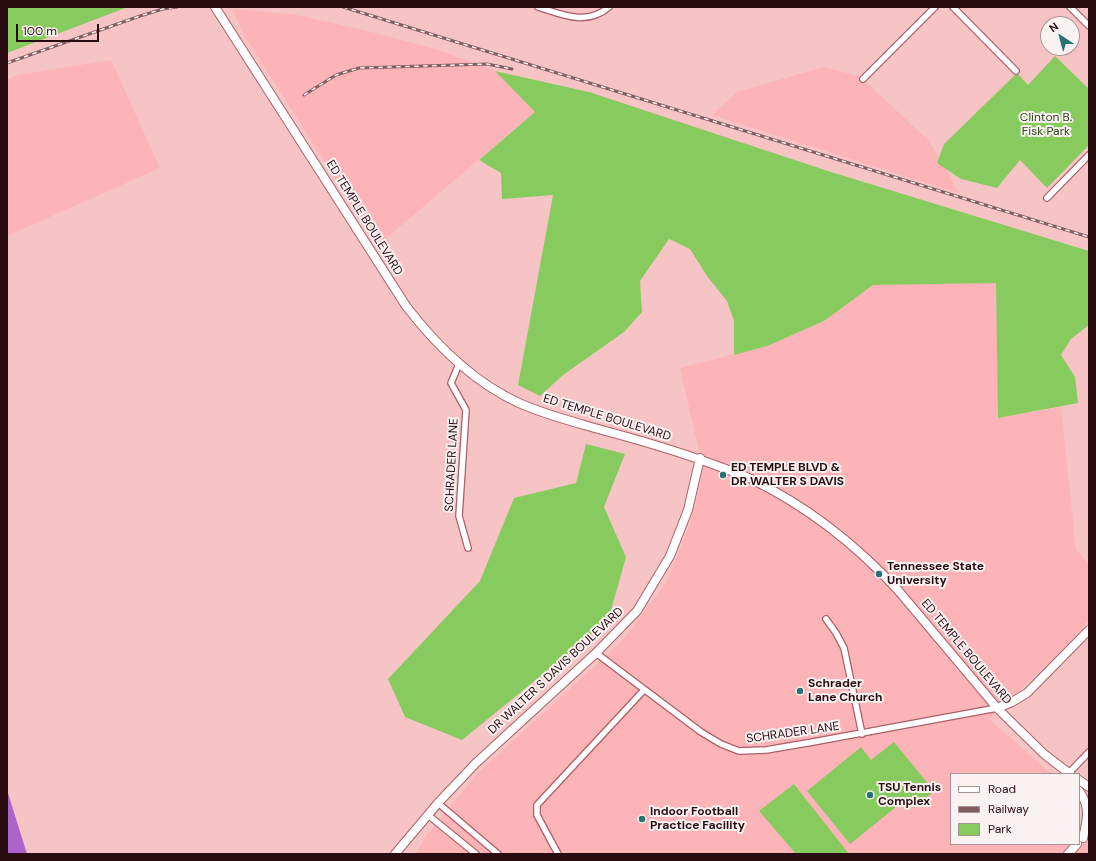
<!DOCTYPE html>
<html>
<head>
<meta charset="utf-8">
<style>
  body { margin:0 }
  #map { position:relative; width:1096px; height:861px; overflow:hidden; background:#f7c4c6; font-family:"DM Sans",sans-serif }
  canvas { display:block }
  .frame { position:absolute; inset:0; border:8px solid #290c10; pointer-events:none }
  .legend { position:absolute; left:950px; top:773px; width:130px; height:72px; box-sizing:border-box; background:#faf1f1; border:1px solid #a69597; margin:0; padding:5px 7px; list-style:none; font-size:12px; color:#290c10 }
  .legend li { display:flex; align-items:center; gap:8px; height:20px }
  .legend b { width:20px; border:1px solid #a69597 }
  .north { position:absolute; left:1040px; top:16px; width:40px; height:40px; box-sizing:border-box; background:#faf1f1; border:1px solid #a69597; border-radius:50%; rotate:324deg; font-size:11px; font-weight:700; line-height:16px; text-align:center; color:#290c10 }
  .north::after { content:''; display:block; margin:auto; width:14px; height:18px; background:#277272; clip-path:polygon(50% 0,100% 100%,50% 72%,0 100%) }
  .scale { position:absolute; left:16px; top:24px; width:83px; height:18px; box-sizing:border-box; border:2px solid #290c10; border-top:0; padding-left:5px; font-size:12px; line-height:14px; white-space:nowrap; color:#290c10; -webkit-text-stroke:3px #faf1f1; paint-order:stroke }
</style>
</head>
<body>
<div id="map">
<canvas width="1096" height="861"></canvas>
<div class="frame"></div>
<ul class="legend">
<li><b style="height:5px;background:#fff"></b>Road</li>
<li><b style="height:5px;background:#845d60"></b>Railway</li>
<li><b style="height:11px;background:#87cb5f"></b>Park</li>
</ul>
<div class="north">N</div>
<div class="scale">100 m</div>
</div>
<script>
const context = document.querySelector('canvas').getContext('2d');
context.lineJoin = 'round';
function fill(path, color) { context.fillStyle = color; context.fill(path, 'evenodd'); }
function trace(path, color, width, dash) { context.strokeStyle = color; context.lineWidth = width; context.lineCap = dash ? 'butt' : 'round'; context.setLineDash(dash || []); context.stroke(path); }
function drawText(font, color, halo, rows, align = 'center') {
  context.font = font + ' "DM Sans",sans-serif'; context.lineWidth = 4; context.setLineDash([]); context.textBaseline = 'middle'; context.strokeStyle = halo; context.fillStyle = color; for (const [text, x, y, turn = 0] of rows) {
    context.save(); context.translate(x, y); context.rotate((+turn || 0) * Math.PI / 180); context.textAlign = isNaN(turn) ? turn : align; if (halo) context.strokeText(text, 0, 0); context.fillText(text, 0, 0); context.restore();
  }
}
fill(new Path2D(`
  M 232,9 L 292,14 L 364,30 L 439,50 L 495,71 L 535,112 L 378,245 L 244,35 Z
  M 111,60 L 160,168 L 7,236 L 7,79 L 18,75 Z
  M 824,67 L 858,76 L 879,94 L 928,140 L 947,169 L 958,193 L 712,115 L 737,92 Z
  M 997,283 L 998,418 L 1061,407 L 1076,549 L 1089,565 L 1089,620 L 1064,649 L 989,719 L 1052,774 L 951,774 L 951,844 L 1079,844 L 1079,833 L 1089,842 L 1089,854 L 415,854 L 427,835 L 478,773 L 621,642 L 666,583 L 690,524 L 703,469 L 680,368 L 767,346 L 824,321 L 873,285 Z`), '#fcb4b8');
fill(new Path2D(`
  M 7,7 L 128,7 L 7,53 Z
  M 1055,56 L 1089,89 L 1089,145 L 1047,188 L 1020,160 L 997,188 L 961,179 L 937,163 L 944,144 L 1017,73 L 1028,85 Z
  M 495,71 L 589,92 L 831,172 L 1089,251 L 1089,325 L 1071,339 L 1061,355 L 1075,377 L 1078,403 L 998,418 L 996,283 L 873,285 L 824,321 L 767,346 L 734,355 L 734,321 L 727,301 L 707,276 L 690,249 L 669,239 L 640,281 L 642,312 L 624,332 L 563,375 L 540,396 L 518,385 L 553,195 L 502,199 L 501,173 L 479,160 L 535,112 Z
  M 586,444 L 625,454 L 604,507 L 626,557 L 608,621 L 462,740 L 405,717 L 388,679 L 480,581 L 514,498 L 576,483 Z
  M 894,742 L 934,791 L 914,808 L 906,799 L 850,844 L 807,791 L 861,747 L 871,760 Z
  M 794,784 L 849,854 L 796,854 L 759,811 Z`), '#87cb5f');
fill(new Path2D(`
  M 7,790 L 27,854 L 7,854 Z`), '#ad63cb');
const street = new Path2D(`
  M 538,7 C 563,15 587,26 609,7
  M 953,7 L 1016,71
  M 1070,7 L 1089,26
  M 863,79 L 935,7
  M 1047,198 L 1089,155
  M 459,364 L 451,383 L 466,410 L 459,516 L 468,548
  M 826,619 L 836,633 L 844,648 L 862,734
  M 596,653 L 701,732 L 721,744 L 739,751 L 766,750 L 813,742 L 997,708
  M 1069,773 L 1089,752
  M 438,803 L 498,854
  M 428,815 L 476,854
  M 558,854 L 537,815 L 537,805 L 644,690`);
const secondary = new Path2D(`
  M 215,7 L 406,306 C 436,345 473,382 519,403 C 546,415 574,422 602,430 C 643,441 684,453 723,468 C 733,472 743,475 751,479 C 807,506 856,545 897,589 L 997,708 L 1044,754 L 1070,774
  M 997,708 L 1012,702 L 1027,693 L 1089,630
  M 1079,780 L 1089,787
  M 1079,791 C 1091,806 1087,821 1083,838
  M 395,854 L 438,803 L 476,763 L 596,653 L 637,611 L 670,556 L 688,510 L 700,458
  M 1068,854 L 1077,844`);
trace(street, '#aa6066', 8);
trace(secondary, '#aa6066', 10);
trace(street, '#fff', 5.5);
trace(secondary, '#fff', 8);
const rail = new Path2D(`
  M 343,7 L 1089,237
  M 7,63 L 140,16 L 163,9 L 177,7
  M 304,95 L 336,75 L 359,68 L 487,64 L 512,69`);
trace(rail, '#845d60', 3);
trace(rail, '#faf1f1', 1.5, [4.5]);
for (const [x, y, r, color] of [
  [723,475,4,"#277272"],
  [879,574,4,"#277272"],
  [800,691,4,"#277272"],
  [870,795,4,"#277272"],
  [642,819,4,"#277272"]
]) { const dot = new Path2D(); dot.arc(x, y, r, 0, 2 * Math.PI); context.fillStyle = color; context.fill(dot); trace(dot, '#faf1f1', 1.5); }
drawText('12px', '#2a4719', '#faf1f1', [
  ["Clinton B.",1046,118],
  ["Fisk Park",1046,132]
]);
drawText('12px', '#290c10', '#faf1f1', [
  ["ED TEMPLE BOULEVARD",364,218,58],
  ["ED TEMPLE BOULEVARD",607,418,17],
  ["SCHRADER LANE",452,465,-87],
  ["ED TEMPLE BOULEVARD",966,652,50],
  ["DR WALTER S DAVIS BOULEVARD",556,671,-43],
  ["SCHRADER LANE",793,733,-8]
]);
drawText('bold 12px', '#290c10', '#faf1f1', [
  ["ED TEMPLE BLVD &",731,468],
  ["DR WALTER S DAVIS",731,482],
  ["Tennessee State",887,567],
  ["University",887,581],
  ["Schrader",808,684],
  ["Lane Church",808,698],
  ["TSU Tennis",878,788],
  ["Complex",878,802],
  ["Indoor Football",650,812],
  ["Practice Facility",650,826]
], 'left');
</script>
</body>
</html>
